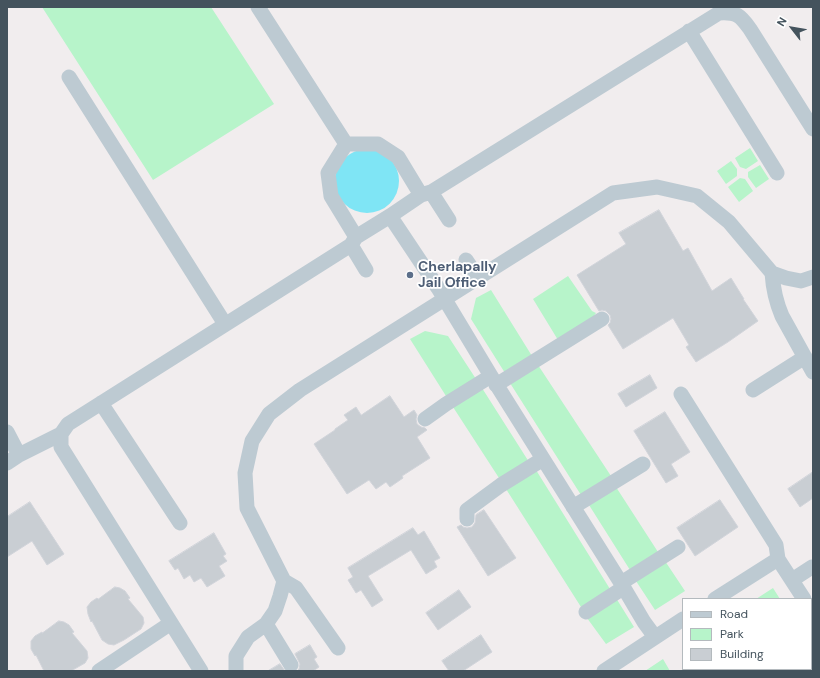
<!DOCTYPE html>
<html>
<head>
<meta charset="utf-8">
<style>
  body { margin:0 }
  #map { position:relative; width:820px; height:678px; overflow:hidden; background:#f1edee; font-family:"DM Sans",sans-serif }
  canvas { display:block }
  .frame { position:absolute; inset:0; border:8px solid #44535d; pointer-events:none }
  .legend { position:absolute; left:682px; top:598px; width:130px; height:72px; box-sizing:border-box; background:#fff; border:1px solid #b4babe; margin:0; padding:5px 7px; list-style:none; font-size:12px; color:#44535d }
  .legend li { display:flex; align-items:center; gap:8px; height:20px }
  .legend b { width:20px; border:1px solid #b4babe }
  .north { position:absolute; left:772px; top:8px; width:40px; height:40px; -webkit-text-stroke:3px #fff; paint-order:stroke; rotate:301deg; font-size:11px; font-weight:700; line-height:16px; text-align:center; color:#44535d }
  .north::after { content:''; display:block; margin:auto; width:14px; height:18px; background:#44535d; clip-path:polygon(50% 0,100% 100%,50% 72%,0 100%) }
</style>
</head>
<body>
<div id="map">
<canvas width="820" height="678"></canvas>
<div class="frame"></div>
<ul class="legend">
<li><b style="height:5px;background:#bdcad2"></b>Road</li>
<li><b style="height:11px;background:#b7f4ca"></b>Park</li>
<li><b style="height:11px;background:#c9ced3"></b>Building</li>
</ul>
<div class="north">N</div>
</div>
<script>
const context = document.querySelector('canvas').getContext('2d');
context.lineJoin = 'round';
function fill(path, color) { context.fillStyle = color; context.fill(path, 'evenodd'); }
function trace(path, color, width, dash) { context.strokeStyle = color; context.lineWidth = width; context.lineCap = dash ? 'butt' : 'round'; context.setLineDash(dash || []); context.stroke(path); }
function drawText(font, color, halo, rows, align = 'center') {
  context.font = font + ' "DM Sans",sans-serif'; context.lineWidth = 3.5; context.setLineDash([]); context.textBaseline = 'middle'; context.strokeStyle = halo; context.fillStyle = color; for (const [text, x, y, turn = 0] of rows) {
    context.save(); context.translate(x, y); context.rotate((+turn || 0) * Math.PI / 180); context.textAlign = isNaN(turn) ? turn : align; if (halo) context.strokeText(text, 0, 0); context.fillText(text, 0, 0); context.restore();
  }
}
fill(new Path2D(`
  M 42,7 L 211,7 L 274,104 L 153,180 Z
  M 750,148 L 758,161 L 746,169 L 740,167 L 735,158 Z
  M 731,161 L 737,169 L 737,176 L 726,184 L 717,171 Z
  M 760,165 L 769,179 L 756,188 L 748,177 L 748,172 Z
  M 740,178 L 745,179 L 753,191 L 739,202 L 728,187 Z
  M 568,276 L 592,311 L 596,313 L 591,320 L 558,340 L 533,299 Z
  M 491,290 L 532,356 L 505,373 L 471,319 L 476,298 Z
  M 425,331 L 448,336 L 476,379 L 446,396 L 410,339 Z
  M 538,365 L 611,476 L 581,495 L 510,383 Z
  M 482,388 L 529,462 L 499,478 L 453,407 Z
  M 536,470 L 610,589 L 581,607 L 506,489 Z
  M 616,487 L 658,552 L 630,570 L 589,505 Z
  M 665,561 L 685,591 L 655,610 L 636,581 Z
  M 773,588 L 780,599 L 756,599 Z
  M 616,598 L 634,627 L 606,644 L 587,618 Z
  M 811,647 L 813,650 L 813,671 L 685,671 L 684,669 L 811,669 Z
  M 663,659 L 670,671 L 645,671 Z`), '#b7f4ca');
fill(new Path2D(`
  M335 181a32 32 0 1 1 64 0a32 32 0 1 1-64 0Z`), '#7fe5f5');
const building = new Path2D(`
  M 659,210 L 683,251 L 688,248 L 712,291 L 731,278 L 744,299 L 743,299 L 758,321 L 728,342 L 696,362 L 686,347 L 689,345 L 673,318 L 623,349 L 608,325 L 610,323 L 611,319 L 610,315 L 606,311 L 602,310 L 599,311 L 577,275 L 626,244 L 619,233 Z
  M 650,375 L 657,388 L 626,407 L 618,394 Z
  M 390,396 L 404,417 L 414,410 L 417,415 L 416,419 L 417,424 L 421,427 L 425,428 L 427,430 L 417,437 L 430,458 L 402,476 L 403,478 L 390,487 L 386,482 L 376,489 L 369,480 L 347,494 L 314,444 L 335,430 L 335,429 L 348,420 L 344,415 L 356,407 L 361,415 Z
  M 665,412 L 690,452 L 671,464 L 678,476 L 666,483 L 634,431 Z
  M 813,472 L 813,498 L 800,507 L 788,489 Z
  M 720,500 L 738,527 L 695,556 L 677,528 Z
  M 30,502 L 64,554 L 47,565 L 32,541 L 7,557 L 7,517 Z
  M 484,510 L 516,558 L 488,576 L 457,527 L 461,525 L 463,527 L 467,528 L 472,527 L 475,523 L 476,515 Z
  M 413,528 L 418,535 L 424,531 L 440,558 L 434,561 L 437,567 L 426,574 L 411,550 L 368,576 L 383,600 L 372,607 L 361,590 L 356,593 L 348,580 L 353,577 L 348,568 Z
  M 214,533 L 226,554 L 223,556 L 227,561 L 219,566 L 225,576 L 207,587 L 201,578 L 194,582 L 190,575 L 184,579 L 178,568 L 175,570 L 169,561 Z
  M 115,587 L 120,588 L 125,591 L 130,598 L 128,599 L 143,617 L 144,623 L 141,629 L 124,640 L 114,645 L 108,644 L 102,640 L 92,621 L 91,622 L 88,614 L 87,607 L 91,602 L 97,598 L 98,599 Z
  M 459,590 L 471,607 L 438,630 L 426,613 Z
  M 59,621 L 64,622 L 69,625 L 74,632 L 72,633 L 87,651 L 88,658 L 85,663 L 71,671 L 44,671 L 36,655 L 35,656 L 31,649 L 31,641 L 35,636 L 42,632 L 42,633 Z
  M 481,635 L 492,652 L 463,671 L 449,671 L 442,661 Z
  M 310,645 L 317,657 L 314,659 L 319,667 L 313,671 L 297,671 L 299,669 L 300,664 L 295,654 Z
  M 280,664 L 285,671 L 268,671 Z`);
fill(building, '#c9ced3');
trace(building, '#d1d4da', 1);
trace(new Path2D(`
  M 258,7 L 346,144
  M 689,31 L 777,173
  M 69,77 L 225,324
  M 431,192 L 449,220
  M 421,195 L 431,192 L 719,13 C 737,12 740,15 750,29 L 813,129
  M 390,216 L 438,288 L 491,376 L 621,583 L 644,622 L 655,637
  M 351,245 L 366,270
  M 466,260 L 478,278
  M 772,273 C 773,288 776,302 782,316 L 813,372
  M 496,385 L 602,319
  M 753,390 L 805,357
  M 681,394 L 776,545 L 778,559
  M 101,403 L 180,523
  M 425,419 L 446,404 L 491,376
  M 7,432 L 19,455
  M 7,463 L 19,455 L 61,434
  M 573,507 L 643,464
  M 467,519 L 467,510 L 501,485 L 543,459
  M 792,580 L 812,567
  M 284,581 L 296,588 L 338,648
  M 621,583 L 678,547
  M 715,599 L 778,559 L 804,599
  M 811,611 L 813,614
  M 586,612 L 623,588
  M 266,624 L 291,665
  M 99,671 L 171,623
  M 201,671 L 61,447 L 61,434 L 68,424 L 351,245 L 356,237 L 390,216 L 421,195 L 398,157 L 378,144 L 346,144 L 328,173 L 331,196 L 356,237
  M 236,671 L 236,656 L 248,637 L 266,624 L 275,611 L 280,596 L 284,581 L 247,508 L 245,473 L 252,441 L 269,414 L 300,390 L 613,193 L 657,187 L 697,196 L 729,222 L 772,273 L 786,278 L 801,281 L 813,277
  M 604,671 L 683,619`), '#bdcad2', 15);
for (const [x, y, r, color] of [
  [410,275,4,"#5c6f8a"]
]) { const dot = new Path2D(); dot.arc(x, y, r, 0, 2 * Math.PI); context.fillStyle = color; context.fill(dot); trace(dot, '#fff', 1.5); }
drawText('bold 14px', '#4e5e75', '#fff', [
  ["Cherlapally",418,267],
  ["Jail Office",418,283]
], 'left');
</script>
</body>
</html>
